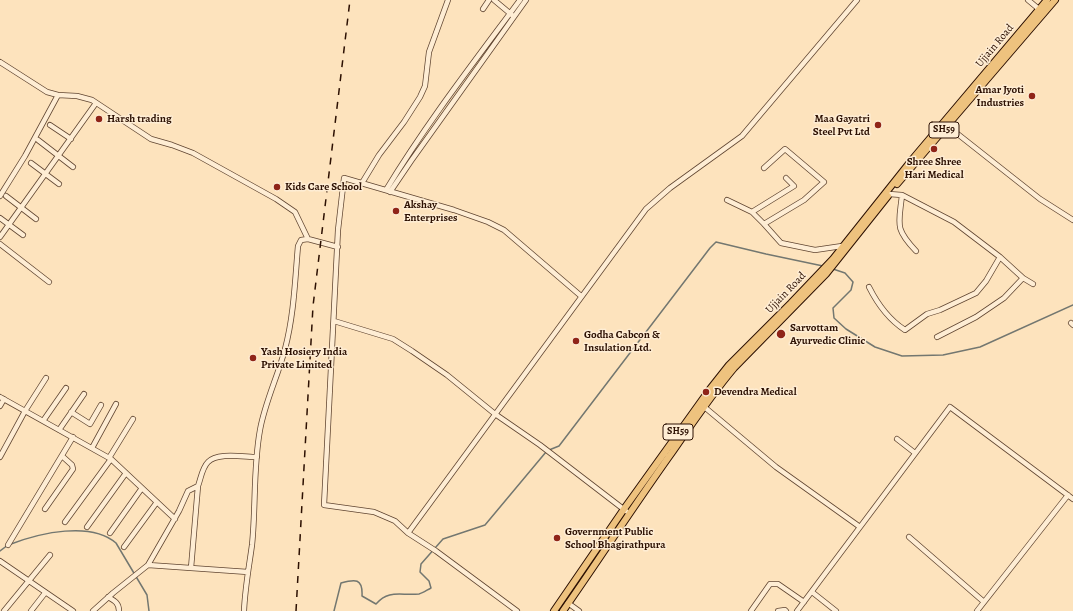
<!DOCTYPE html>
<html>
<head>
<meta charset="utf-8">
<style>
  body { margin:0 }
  canvas { display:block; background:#fde3bd }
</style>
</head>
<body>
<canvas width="1073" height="611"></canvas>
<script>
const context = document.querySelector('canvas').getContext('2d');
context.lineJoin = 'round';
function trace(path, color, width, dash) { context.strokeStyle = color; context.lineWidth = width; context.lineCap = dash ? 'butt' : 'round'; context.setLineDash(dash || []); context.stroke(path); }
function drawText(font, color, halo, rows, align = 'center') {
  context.font = font + ' Alegreya,serif'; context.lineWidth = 3; context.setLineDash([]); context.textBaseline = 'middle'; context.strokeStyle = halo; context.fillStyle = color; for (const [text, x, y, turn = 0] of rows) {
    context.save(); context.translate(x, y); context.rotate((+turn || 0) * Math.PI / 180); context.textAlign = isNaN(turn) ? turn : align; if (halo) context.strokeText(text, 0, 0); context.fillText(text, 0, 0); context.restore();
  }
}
trace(new Path2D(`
  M 833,269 L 845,273 L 853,282 L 851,290 L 833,308 L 834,318 L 846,329 L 875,347 L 902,356 L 943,355 L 980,347 L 1073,305
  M 549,450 L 559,446 L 710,248 L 716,242 L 766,254 L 823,266
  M 11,544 C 40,533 91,521 116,543 L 147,595 L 149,611
  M 0,551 L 8,545
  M 334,611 L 341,583 C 355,579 363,578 362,596 L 376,604 C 389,589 401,596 419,594 C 423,593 427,590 431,588 L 429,581 L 420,572 L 421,564 L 443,539 L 485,525 L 546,452`), '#737770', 1.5);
const minor = new Path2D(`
  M 494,0 L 512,15
  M 1028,0 L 1040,10
  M 483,9 L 489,0
  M 0,62 L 47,92 L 58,95 L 77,96 L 92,100 L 151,139 L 172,145 L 193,153 L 276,199 L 295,212 L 308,239
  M 945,124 L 1040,199 L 1073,220
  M 50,125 L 71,139
  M 38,140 L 73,167
  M 31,163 L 59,184
  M 764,168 L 785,149 L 824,182 L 804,200 L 764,224 L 781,243 L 815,250 L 842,246
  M 362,183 L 379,155 L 404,122 L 420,97 L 425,86 L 429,52 L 448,0
  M 386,190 C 426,124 474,62 520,0
  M 390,192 L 411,161 L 526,0
  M 889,194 L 902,195 L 954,222 L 1000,257 L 1023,278 L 1033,284
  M 902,195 C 899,224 894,228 916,251
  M 0,196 L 25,156 L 58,95
  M 6,196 L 36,219
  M 727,200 L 752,212 L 764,224
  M 752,212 L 794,186 L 786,178
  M 0,218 L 23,235
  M 0,237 L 96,103
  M 0,244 L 49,282
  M 869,287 C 878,305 888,319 905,330 L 927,314 L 940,310 L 976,293 L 986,281 L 1000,257
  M 334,321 L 393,339 L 412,351 L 447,375 L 495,414 L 540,445 L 626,511
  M 1071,323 L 1073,325
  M 937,337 L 976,317 L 1004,298 L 1023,278
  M 0,397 L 111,459 L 175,519
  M 702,405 L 776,467 L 860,527
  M 0,406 L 4,399
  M 71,412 L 90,424 L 101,405
  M 43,421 L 66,388
  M 59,430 L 84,394
  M 897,439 L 915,453
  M 92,448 L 116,404
  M 0,457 L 25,411 L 46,378
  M 109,458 L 133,419
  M 45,509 L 73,469 L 72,465 L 62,456
  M 65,522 L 111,459
  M 87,527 L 126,473
  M 110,533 L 142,488
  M 408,533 L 646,209 L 670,188 L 742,136 L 857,0
  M 909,537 L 984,602
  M 8,545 L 73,437
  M 124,547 L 157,502
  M 0,561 L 73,611
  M 148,565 L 179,511 L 188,491 L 198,486 C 201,478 202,468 208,462 C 217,452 244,457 257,457
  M 191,568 L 198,486
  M 812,592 L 836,611
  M 108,597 C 115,601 119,603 119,611
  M 568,603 L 579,611
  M 4,611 L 50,555
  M 31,611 L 45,593
  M 93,611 L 113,593 L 148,565 L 248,572
  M 244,611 C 245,588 249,567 252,545 C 256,507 253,468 260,430 C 265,402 278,376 285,349 C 294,315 295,280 298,246 L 301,240 L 308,239 L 338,247
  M 517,611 L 436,551 L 408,533 L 395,521 L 374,512 L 324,505 L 338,230 L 344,178 L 454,210 L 488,222 L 504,230 L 581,296
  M 751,611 L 770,584 L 778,584 L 804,602
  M 778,611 L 785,610 L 786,611
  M 797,611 L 950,407 L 1073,499
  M 977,611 L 1068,495`);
const major = new Path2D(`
  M 897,184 L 1055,0
  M 554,611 L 624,509 L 710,389 L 729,365 L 791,303 L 833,259 L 911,161 L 1047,0
  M 563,611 C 600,558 635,504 673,451 C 693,422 712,394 734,368 L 826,274 L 888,196`);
trace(minor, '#604531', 6);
trace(major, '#2c1002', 8);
trace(minor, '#feedd4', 4.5);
trace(major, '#eec27e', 6);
trace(new Path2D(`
  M 296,611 L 313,306 L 350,0`), '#2c1002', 1.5, [7, 7]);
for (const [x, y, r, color] of [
  [1032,96,4,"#8f2418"],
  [99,119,4,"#8f2418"],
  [878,125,4,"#8f2418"],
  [934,149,4,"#8f2418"],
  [277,187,4,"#8f2418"],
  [396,211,4,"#8f2418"],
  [781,334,5,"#8f2418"],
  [576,341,4,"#8f2418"],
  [253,358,4,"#8f2418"],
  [706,392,4,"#8f2418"],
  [557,538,4,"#8f2418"]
]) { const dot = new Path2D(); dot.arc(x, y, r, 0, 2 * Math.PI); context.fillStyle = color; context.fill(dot); trace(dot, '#feedd4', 1.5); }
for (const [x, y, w] of [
  [944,130,30],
  [678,432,30]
]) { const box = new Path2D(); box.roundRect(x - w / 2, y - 8, w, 16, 3); context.fillStyle = '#feedd4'; context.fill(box); trace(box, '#2c1002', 1); }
drawText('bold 10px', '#2c1002', null, [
  ["SH59",944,130],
  ["SH59",678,432]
]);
drawText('11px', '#2c1002', '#feedd4', [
  ["Ujjain Road",995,46,-50],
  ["Ujjain Road",786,293,-46]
]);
drawText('bold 11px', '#2c1002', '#feedd4', [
  ["Amar Jyoti",1024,90,"right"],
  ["Industries",1024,103,"right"],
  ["Harsh trading",107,119],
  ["Maa Gayatri",870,119,"right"],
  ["Steel Pvt Ltd",870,132,"right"],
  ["Shree Shree",934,162,"center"],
  ["Hari Medical",934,175,"center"],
  ["Kids Care School",285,187],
  ["Akshay",404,205],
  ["Enterprises",404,218],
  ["Sarvottam",790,328],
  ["Ayurvedic Clinic",790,341],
  ["Godha Cabcon &",584,335],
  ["Insulation Ltd.",584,348],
  ["Yash Hosiery India",261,352],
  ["Private Limited",261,365],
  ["Devendra Medical",714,392],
  ["Government Public",565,532],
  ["School Bhagirathpura",565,545]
], 'left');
</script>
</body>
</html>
